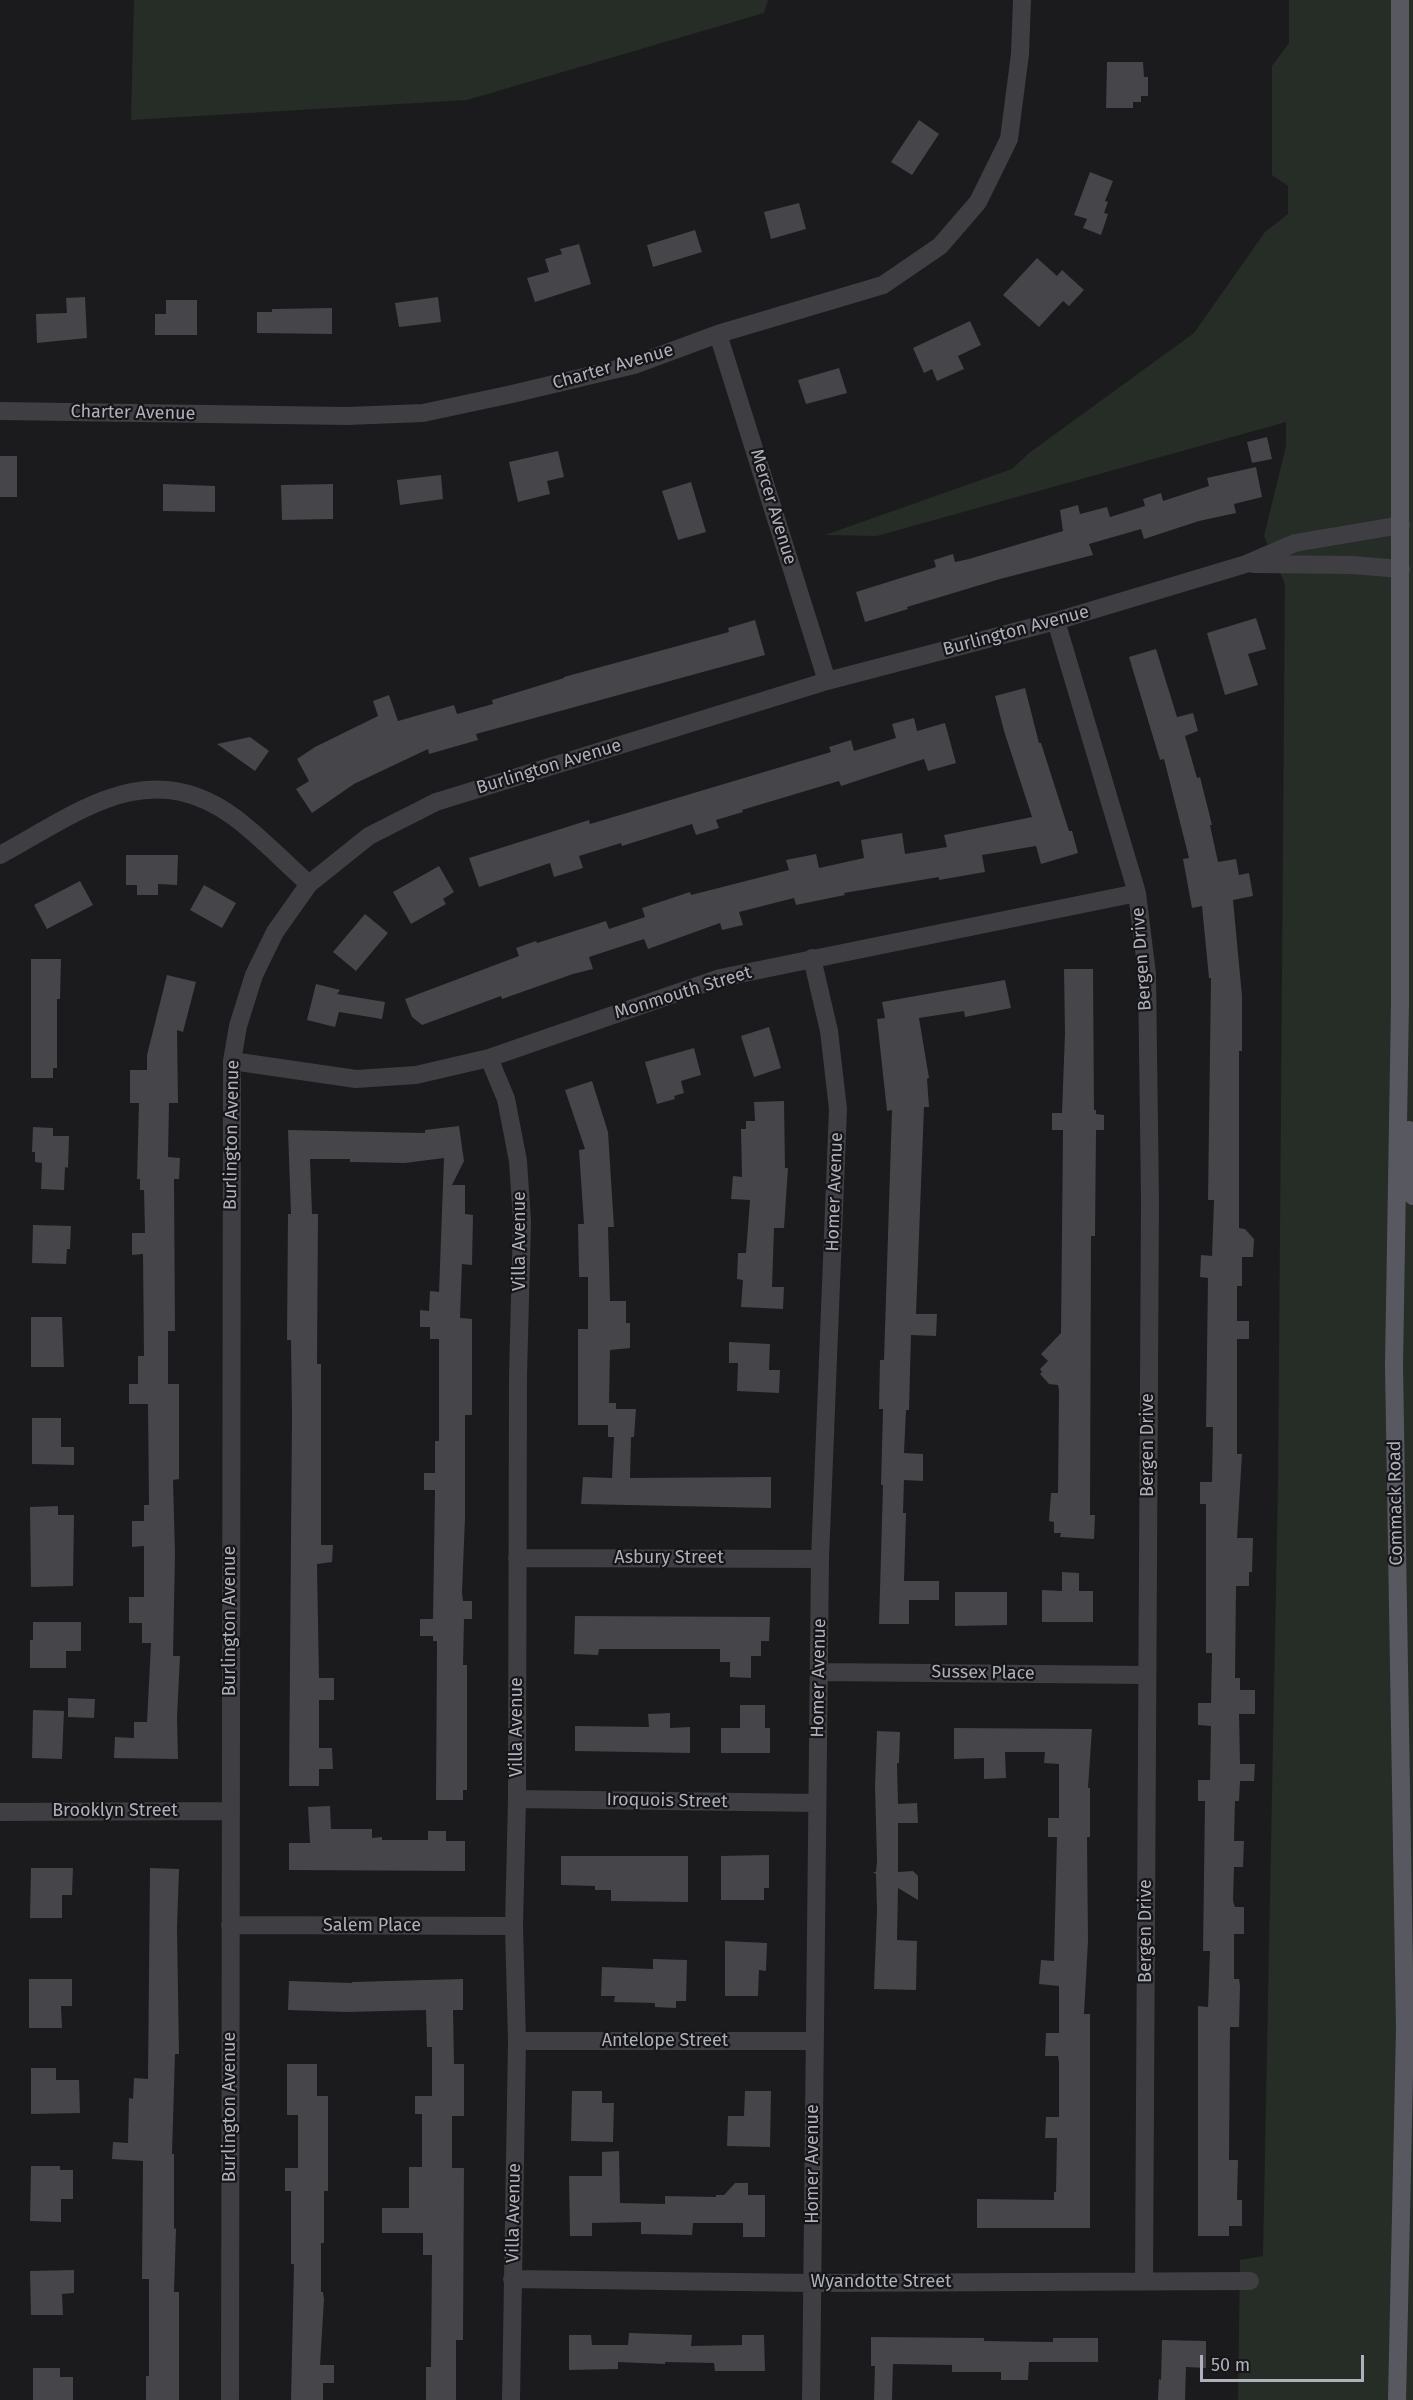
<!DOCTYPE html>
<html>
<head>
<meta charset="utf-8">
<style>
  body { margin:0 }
  #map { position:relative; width:1413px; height:2400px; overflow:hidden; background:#1b1b1d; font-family:"Fira Sans",sans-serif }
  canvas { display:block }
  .scale { position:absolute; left:1200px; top:2355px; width:164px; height:27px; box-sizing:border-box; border:3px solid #aeb0bb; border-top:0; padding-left:8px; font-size:18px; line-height:21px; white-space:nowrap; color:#aeb0bb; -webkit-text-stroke:4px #161518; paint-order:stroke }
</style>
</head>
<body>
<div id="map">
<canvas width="1413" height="2400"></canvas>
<div class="scale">50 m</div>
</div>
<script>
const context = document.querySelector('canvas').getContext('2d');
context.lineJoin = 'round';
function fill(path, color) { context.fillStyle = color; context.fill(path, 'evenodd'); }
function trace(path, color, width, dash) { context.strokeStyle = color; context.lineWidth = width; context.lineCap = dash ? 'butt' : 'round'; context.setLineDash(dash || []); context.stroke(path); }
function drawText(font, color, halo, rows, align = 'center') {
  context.font = font + ' "Fira Sans",sans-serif'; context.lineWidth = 4.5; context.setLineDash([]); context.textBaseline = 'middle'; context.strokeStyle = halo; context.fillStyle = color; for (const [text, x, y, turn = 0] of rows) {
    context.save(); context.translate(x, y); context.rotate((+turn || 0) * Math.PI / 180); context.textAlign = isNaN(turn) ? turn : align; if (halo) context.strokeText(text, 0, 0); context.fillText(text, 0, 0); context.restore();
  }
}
fill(new Path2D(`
  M 134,0 L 768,0 L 764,13 L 467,100 L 131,120 Z
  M 1289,0 L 1413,0 L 1413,2400 L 1238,2400 L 1240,2260 L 1263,2256 L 1278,1484 L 1285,584 L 1264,536 L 1286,446 L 1286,422 L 877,536 L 825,535 L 1012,469 L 1029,453 L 1194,333 L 1265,232 L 1288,214 L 1288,186 L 1272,175 L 1272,66 L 1289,43 Z`), '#252d26');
fill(new Path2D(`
  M 1107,62 L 1143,62 L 1144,77 L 1148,77 L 1148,96 L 1141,96 L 1141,102 L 1133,102 L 1133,108 L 1106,108 Z
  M 919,120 L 939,134 L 912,175 L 891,162 Z
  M 1090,172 L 1113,181 L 1105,201 L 1108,202 L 1104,213 L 1108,214 L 1101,235 L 1083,228 L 1087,219 L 1074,215 Z
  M 799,203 L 806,229 L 771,239 L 764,212 Z
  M 695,230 L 702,252 L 653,267 L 647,245 Z
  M 579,244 L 591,284 L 535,302 L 527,278 L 549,272 L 545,259 L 562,254 L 560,249 Z
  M 1037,258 L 1057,276 L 1062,270 L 1084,290 L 1069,306 L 1063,301 L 1039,327 L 1003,295 Z
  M 85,297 L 87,338 L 37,343 L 36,314 L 67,313 L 66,298 Z
  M 438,297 L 441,322 L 399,327 L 395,303 Z
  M 166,300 L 197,300 L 197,335 L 155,335 L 155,314 L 166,314 Z
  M 332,308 L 332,334 L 257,333 L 257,312 L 272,312 L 272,309 Z
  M 970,321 L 981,345 L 958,356 L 964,369 L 937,381 L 932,369 L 924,373 L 913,348 Z
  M 839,368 L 847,393 L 806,404 L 798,380 Z
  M 1267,437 L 1272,459 L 1252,463 L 1247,442 Z
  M 558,451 L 564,477 L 547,481 L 550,494 L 518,502 L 509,462 Z
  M 0,456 L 17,456 L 17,497 L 0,497 Z
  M 1256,467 L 1262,497 L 1234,504 L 1236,513 L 1199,521 L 1144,539 L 1141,529 L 1089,544 L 1093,555 L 1000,579 L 907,607 L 908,609 L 865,622 L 856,592 L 936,567 L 934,560 L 953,554 L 955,562 L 969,559 L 1063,531 L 1060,510 L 1078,505 L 1080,514 L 1107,507 L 1110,517 L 1145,506 L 1143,499 L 1161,493 L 1163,501 L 1209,486 L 1207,478 Z
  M 441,475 L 443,499 L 400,505 L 397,480 Z
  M 691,482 L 706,532 L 678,540 L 662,491 Z
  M 163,484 L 215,486 L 215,512 L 163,511 Z
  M 333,484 L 333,519 L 282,520 L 281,485 Z
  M 1256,618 L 1266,649 L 1248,654 L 1258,685 L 1225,695 L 1207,633 Z
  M 755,620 L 765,655 L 476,734 L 478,740 L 429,754 L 428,749 L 354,784 L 312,813 L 296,789 L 309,781 L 297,759 L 315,747 L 378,716 L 373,701 L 389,695 L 398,721 L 454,705 L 457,714 L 493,704 L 492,700 L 564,678 L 564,677 L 729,632 L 728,628 Z
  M 1156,649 L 1177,717 L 1193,713 L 1198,731 L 1185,736 L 1197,778 L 1200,777 L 1212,825 L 1210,825 L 1218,862 L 1236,859 L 1239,875 L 1249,873 L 1253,896 L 1233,900 L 1242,996 L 1242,1051 L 1239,1051 L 1239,1228 L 1245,1229 L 1254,1239 L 1253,1257 L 1242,1257 L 1242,1286 L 1237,1286 L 1237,1321 L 1249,1321 L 1249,1339 L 1237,1339 L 1237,1454 L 1242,1454 L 1237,1538 L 1253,1538 L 1252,1572 L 1249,1572 L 1249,1586 L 1236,1586 L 1235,1678 L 1240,1678 L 1240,1690 L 1255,1690 L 1255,1714 L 1239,1714 L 1240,1764 L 1255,1764 L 1254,1781 L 1240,1781 L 1239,1801 L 1235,1801 L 1234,1841 L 1244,1841 L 1243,1867 L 1234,1867 L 1233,1901 L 1235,1907 L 1244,1907 L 1244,1934 L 1234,1934 L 1234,1979 L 1239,1979 L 1240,1986 L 1239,2027 L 1230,2027 L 1229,2160 L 1238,2160 L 1237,2200 L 1242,2200 L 1242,2226 L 1229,2226 L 1229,2236 L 1198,2236 L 1198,2006 L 1208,2007 L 1210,1951 L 1203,1951 L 1205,1801 L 1198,1801 L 1198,1780 L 1210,1780 L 1211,1726 L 1198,1725 L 1198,1703 L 1211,1703 L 1212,1653 L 1206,1653 L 1206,1504 L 1200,1504 L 1200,1482 L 1212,1482 L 1213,1427 L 1206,1427 L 1208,1278 L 1200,1277 L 1201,1255 L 1212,1256 L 1214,1200 L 1208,1200 L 1211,978 L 1209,978 L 1202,906 L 1192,908 L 1183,859 L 1189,858 L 1164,759 L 1160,760 L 1129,657 Z
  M 1025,688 L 1039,743 L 1041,743 L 1069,831 L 1072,831 L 1078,853 L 1041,864 L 1036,846 L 982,855 L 985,872 L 939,880 L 939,877 L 844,893 L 845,895 L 796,905 L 794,898 L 739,912 L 743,925 L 722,930 L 720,923 L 648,949 L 644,939 L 589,957 L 593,969 L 573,974 L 502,999 L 501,996 L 422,1025 L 412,1017 L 405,999 L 519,956 L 516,948 L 536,941 L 537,943 L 606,921 L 609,929 L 645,917 L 642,908 L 690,892 L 691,895 L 789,870 L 786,860 L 816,854 L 819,868 L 864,858 L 861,840 L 902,833 L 905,854 L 947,847 L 944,835 L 1032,817 L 1004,731 L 995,696 Z
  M 914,718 L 917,731 L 945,723 L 956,763 L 928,771 L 924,759 L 841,786 L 839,781 L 742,810 L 743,812 L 716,820 L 719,828 L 696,835 L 692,824 L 622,846 L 621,843 L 579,856 L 583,868 L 554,877 L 550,863 L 479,887 L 469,858 L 589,820 L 590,824 L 831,752 L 829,747 L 851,740 L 854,751 L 896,738 L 892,724 Z
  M 250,737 L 269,751 L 255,771 L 217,744 Z
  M 126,855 L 178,855 L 177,885 L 158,884 L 158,895 L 137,895 L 137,885 L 126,885 Z
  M 439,866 L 454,892 L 443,899 L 446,904 L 411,924 L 393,892 Z
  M 80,881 L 93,905 L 47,929 L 34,905 Z
  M 204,885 L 236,903 L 222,928 L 190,910 Z
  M 365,914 L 388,933 L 356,971 L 333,952 Z
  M 31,959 L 61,959 L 60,999 L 57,999 L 57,1068 L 53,1068 L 53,1078 L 31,1078 Z
  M 1064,969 L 1093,969 L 1094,1110 L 1096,1110 L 1096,1114 L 1104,1115 L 1104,1130 L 1096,1130 L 1095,1236 L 1091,1236 L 1090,1515 L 1095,1515 L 1094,1539 L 1060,1537 L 1061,1533 L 1054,1533 L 1054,1522 L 1049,1521 L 1051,1493 L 1058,1493 L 1059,1391 L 1058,1385 L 1049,1384 L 1040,1374 L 1042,1372 L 1040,1369 L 1048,1361 L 1041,1354 L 1061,1333 L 1063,1130 L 1052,1130 L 1052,1113 L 1062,1113 L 1065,1033 Z
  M 167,975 L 196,982 L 183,1032 L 177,1030 L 178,1103 L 169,1103 L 168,1157 L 180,1158 L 179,1179 L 174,1179 L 175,1331 L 168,1331 L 168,1384 L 179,1384 L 179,1479 L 173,1480 L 175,1554 L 173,1656 L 180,1656 L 177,1717 L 178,1759 L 114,1758 L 115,1737 L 134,1738 L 134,1722 L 147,1722 L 151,1643 L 142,1643 L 142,1623 L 129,1623 L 129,1597 L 144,1597 L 144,1546 L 132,1547 L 132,1521 L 144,1521 L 144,1505 L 149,1505 L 148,1404 L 129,1404 L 129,1384 L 138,1384 L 138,1356 L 144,1356 L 143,1254 L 132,1255 L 132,1233 L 145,1233 L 144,1190 L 140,1190 L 140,1179 L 137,1179 L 139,1103 L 130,1103 L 130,1070 L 147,1070 L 147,1055 Z
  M 1005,980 L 1011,1008 L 965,1017 L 964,1011 L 919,1018 L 929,1078 L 927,1079 L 929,1107 L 924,1107 L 916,1314 L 937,1314 L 936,1336 L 911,1335 L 909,1410 L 906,1410 L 904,1453 L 923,1454 L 923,1481 L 904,1480 L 903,1513 L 906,1513 L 904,1581 L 939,1581 L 939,1600 L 909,1600 L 909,1624 L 879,1624 L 883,1485 L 881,1485 L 883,1409 L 879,1409 L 880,1360 L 884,1360 L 892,1110 L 887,1111 L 877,1019 L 885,1018 L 882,1002 Z
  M 316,984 L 340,990 L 337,994 L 385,1002 L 382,1019 L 339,1012 L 335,1027 L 307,1020 Z
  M 769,1027 L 781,1068 L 754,1077 L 741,1036 Z
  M 694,1048 L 701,1075 L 681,1081 L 684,1093 L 674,1096 L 675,1099 L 657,1104 L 645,1062 Z
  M 592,1081 L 608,1132 L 614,1227 L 608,1227 L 610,1301 L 626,1301 L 626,1323 L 630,1323 L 630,1348 L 610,1350 L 609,1403 L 616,1403 L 616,1409 L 636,1409 L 634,1437 L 631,1437 L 630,1478 L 771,1477 L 771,1508 L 581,1504 L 583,1477 L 612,1478 L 614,1437 L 608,1437 L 608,1425 L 578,1425 L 578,1329 L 588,1329 L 588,1277 L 579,1277 L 578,1224 L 584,1224 L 579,1150 L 585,1149 L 565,1090 Z
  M 784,1101 L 785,1168 L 788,1168 L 784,1228 L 774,1228 L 772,1287 L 784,1287 L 783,1309 L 741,1307 L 743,1280 L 737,1279 L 738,1253 L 746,1253 L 750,1200 L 731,1199 L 733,1176 L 742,1177 L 741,1129 L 746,1129 L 746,1121 L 755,1121 L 754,1102 Z
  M 459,1126 L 464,1161 L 452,1185 L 465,1185 L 465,1214 L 473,1215 L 472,1265 L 462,1264 L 460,1318 L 472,1319 L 472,1415 L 465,1415 L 465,1518 L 462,1592 L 463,1601 L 472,1601 L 472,1619 L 464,1619 L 463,1665 L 467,1665 L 467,1790 L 463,1790 L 463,1800 L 436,1800 L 437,1641 L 433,1641 L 433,1636 L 420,1636 L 420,1619 L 433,1619 L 435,1490 L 424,1490 L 424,1473 L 435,1473 L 435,1441 L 439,1441 L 439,1339 L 430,1339 L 430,1327 L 420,1327 L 420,1310 L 429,1311 L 430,1291 L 439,1292 L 444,1158 L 405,1163 L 350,1162 L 350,1159 L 310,1159 L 312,1214 L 318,1214 L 317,1364 L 321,1364 L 321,1545 L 333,1545 L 332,1562 L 317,1564 L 319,1678 L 334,1678 L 334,1700 L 319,1700 L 319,1748 L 332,1748 L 333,1769 L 319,1769 L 319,1786 L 289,1786 L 292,1416 L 291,1340 L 287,1340 L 288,1214 L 291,1214 L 288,1130 L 425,1133 L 425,1130 Z
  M 33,1127 L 53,1128 L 53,1136 L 69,1136 L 68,1168 L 65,1167 L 64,1190 L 41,1189 L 42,1163 L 35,1162 L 35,1152 L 32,1152 Z
  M 33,1225 L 71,1226 L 70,1249 L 67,1249 L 66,1264 L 32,1263 Z
  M 31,1317 L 62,1317 L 64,1367 L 31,1367 Z
  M 729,1342 L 770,1344 L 769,1370 L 780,1370 L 779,1393 L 737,1391 L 738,1363 L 729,1363 Z
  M 32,1418 L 61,1418 L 61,1447 L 74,1447 L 74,1465 L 32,1464 Z
  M 58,1506 L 58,1515 L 74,1515 L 73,1586 L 31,1587 L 30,1507 Z
  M 1062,1572 L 1079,1573 L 1079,1591 L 1093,1591 L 1093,1622 L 1042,1622 L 1042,1590 L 1062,1591 Z
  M 955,1592 L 1007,1592 L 1007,1625 L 955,1626 Z
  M 575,1616 L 770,1617 L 769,1641 L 761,1641 L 761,1656 L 751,1656 L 751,1678 L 730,1677 L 730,1662 L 720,1662 L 720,1649 L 599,1649 L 598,1655 L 574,1654 Z
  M 33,1622 L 81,1622 L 81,1651 L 66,1651 L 66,1668 L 30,1668 L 30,1640 L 33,1640 Z
  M 68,1698 L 95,1699 L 94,1718 L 68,1717 Z
  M 740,1705 L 765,1705 L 765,1728 L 770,1728 L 770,1753 L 721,1753 L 721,1728 L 740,1728 Z
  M 33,1710 L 64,1711 L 62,1759 L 32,1758 Z
  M 670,1713 L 670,1728 L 690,1727 L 690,1753 L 575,1751 L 575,1726 L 649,1727 L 648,1714 Z
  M 954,1728 L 1092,1729 L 1088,1788 L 1090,1788 L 1090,1837 L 1087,1837 L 1088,1941 L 1084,2014 L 1090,2014 L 1090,2228 L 977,2228 L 977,2199 L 1054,2200 L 1054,2192 L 1056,2192 L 1057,2138 L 1045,2138 L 1046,2117 L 1059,2117 L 1059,2063 L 1058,2056 L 1045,2056 L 1046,2033 L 1059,2033 L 1059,1986 L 1039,1984 L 1041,1960 L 1054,1961 L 1057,1837 L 1048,1837 L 1048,1818 L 1059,1818 L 1059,1764 L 1044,1763 L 1045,1752 L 1005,1752 L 1006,1778 L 984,1779 L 984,1758 L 954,1759 Z
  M 877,1731 L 900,1732 L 899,1763 L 897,1763 L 898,1804 L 917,1803 L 918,1823 L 898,1823 L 898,1872 L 913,1871 L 918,1876 L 918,1900 L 898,1888 L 897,1940 L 917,1941 L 916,1990 L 874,1989 L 877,1911 L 876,1874 L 873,1872 L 876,1872 L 877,1861 L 875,1786 Z
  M 330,1806 L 331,1829 L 372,1829 L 372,1838 L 382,1837 L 382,1840 L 428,1840 L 428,1831 L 446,1831 L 446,1841 L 465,1841 L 465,1871 L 289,1870 L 289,1843 L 310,1843 L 308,1807 Z
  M 769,1855 L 769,1888 L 764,1888 L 764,1900 L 721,1900 L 721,1856 Z
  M 561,1856 L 688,1856 L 688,1902 L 611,1901 L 611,1890 L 595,1890 L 595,1886 L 561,1885 Z
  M 31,1868 L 73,1868 L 72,1895 L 62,1895 L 62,1918 L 30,1918 Z
  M 150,1868 L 179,1869 L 177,1928 L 179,2054 L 175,2054 L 172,2154 L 174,2154 L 174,2228 L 176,2229 L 174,2292 L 179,2292 L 179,2400 L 146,2400 L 146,2376 L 149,2376 L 149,2279 L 142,2279 L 143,2161 L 112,2159 L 113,2142 L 128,2143 L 129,2098 L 133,2099 L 134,2078 L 148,2079 Z
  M 725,1941 L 767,1943 L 766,1971 L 759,1970 L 758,1996 L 725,1996 Z
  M 653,1959 L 687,1960 L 686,2001 L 676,2001 L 676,2008 L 655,2007 L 655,2003 L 614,2002 L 615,1996 L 601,1996 L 602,1967 L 653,1969 Z
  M 29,1979 L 72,1979 L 72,2006 L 61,2006 L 62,2028 L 29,2028 Z
  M 463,1979 L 463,2010 L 453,2010 L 454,2064 L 464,2064 L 464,2116 L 452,2116 L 452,2168 L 464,2168 L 463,2340 L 456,2340 L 456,2400 L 426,2400 L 426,2367 L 431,2367 L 432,2255 L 423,2255 L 423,2233 L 382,2233 L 382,2208 L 409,2208 L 409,2167 L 422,2167 L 422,2114 L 415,2114 L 415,2096 L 432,2096 L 432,2047 L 427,2047 L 426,2010 L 346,2012 L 288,2010 L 289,1981 L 352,1983 L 352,1982 Z
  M 287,2064 L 317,2064 L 317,2096 L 328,2096 L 328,2191 L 324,2191 L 324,2243 L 321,2243 L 321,2292 L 323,2292 L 324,2299 L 320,2365 L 334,2365 L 334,2383 L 323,2383 L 323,2400 L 291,2400 L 294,2264 L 291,2264 L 291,2191 L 285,2191 L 285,2168 L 298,2168 L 298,2115 L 287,2115 Z
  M 31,2068 L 56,2068 L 56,2080 L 79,2080 L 80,2113 L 31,2114 Z
  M 572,2091 L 602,2091 L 602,2103 L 614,2103 L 613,2142 L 571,2141 Z
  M 745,2091 L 771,2091 L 770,2147 L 727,2146 L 728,2116 L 744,2116 Z
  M 619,2151 L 620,2203 L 665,2204 L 665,2196 L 716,2197 L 716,2195 L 724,2195 L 735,2183 L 748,2183 L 748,2195 L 765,2195 L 765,2237 L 743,2237 L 743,2223 L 693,2223 L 692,2235 L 641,2234 L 641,2222 L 592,2223 L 592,2236 L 570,2236 L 569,2176 L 602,2176 L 602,2152 Z
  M 31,2166 L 60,2166 L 60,2170 L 73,2170 L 73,2199 L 61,2199 L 61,2222 L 30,2221 Z
  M 74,2270 L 74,2293 L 62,2294 L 63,2315 L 31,2315 L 30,2271 Z
  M 629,2333 L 692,2335 L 691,2346 L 742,2345 L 742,2335 L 764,2335 L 765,2371 L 715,2371 L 714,2363 L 665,2362 L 665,2364 L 618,2362 L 618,2369 L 569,2370 L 569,2335 L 591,2335 L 592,2345 L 628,2345 Z
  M 871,2337 L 984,2338 L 984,2341 L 1053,2342 L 1053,2338 L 1098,2338 L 1098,2362 L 1029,2362 L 1028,2380 L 1001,2380 L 1001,2372 L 952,2372 L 952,2365 L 893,2364 L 892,2400 L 874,2400 L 875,2366 L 871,2366 Z
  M 1162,2340 L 1206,2341 L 1206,2368 L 1186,2367 L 1185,2400 L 1158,2400 L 1159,2379 L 1161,2380 Z
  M 33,2368 L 60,2368 L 60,2377 L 73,2377 L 73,2400 L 33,2400 Z`), '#45454a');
trace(new Path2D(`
  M 718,334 L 827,681
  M 0,411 L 347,416 L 423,413 L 512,394 L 634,365 L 718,334 L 883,285 L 940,246 L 978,202 L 1009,139 L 1020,54 L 1022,0
  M 1253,564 L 1352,565 L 1401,569
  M 1056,621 L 1137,893 L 1147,974 L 1150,1200 L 1144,2281
  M 0,855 C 78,813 148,754 234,817 C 261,837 284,862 309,884
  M 489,1058 L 506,1099 L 518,1161 L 522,1221 L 518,1376 L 517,1799 L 514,1926 L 517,2041 L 511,2400
  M 232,1061 L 356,1079 L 416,1075 L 489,1058 L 720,978 L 1137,893
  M 517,1558 L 820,1559
  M 819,1672 L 1146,1675
  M 517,1799 L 817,1803
  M 0,1812 L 229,1811
  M 230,1925 L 514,1926
  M 517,2041 L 813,2041
  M 512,2279 L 812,2283 L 1250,2281
  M 230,2400 L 232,1061 L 238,1026 L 254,975 L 275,932 L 309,884 L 369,836 L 436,802 L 827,681 L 1056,621 L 1246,564 L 1295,543 L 1401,525
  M 811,2400 L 820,1559 L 838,1109 L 829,1031 L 812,958`), '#3e3e43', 18);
trace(new Path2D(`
  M 1409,1130 L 1413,1196
  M 1397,2400 L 1405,2029 L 1394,1365 L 1400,1003 L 1400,0`), '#585960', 18);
drawText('18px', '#aeb0bb', '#161518', [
  ["Charter Avenue",613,367,-16],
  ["Charter Avenue",133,413,1],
  ["Mercer Avenue",773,507,73],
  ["Burlington Avenue",1016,631,-15],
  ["Burlington Avenue",549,767,-17],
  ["Bergen Drive",1142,959,-94],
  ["Monmouth Street",683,993,-17],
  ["Burlington Avenue",232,1135,-89],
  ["Homer Avenue",835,1192,-88],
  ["Villa Avenue",520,1241,-90],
  ["Bergen Drive",1148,1445,-90],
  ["Commack Road",1396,1503,-91],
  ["Asbury Street",669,1558],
  ["Burlington Avenue",230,1621,-90],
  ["Sussex Place",983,1673,1],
  ["Homer Avenue",819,1678,-89],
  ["Villa Avenue",517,1727,-90],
  ["Iroquois Street",667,1801,1],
  ["Brooklyn Street",115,1811],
  ["Salem Place",372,1926],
  ["Bergen Drive",1146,1931,-90],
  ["Antelope Street",665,2041],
  ["Burlington Avenue",230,2107,-90],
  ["Homer Avenue",813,2164,-90],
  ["Villa Avenue",514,2213,-89],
  ["Wyandotte Street",881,2282]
]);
</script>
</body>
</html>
